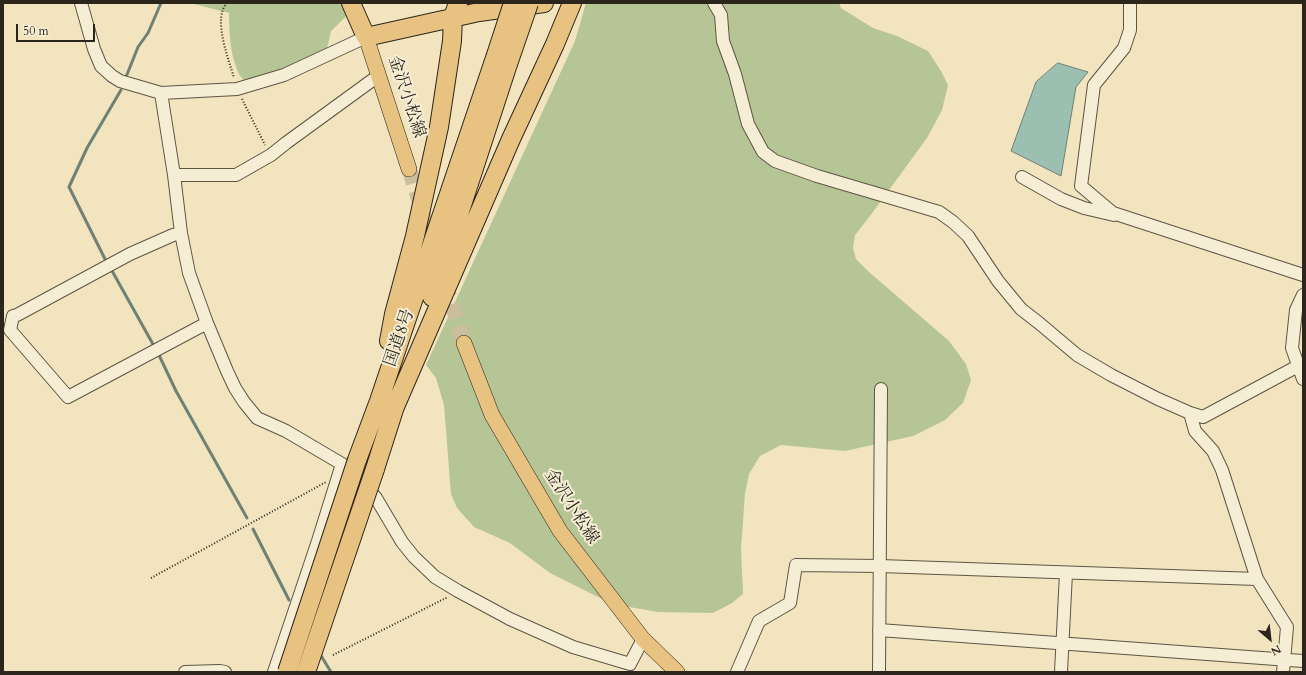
<!DOCTYPE html>
<html>
<head>
<meta charset="utf-8">
<style>
  body { margin:0 }
  #map { position:relative; width:1306px; height:675px; overflow:hidden; background:#f1e4bf; font-family:Cardo,serif }
  canvas { display:block }
  .frame { position:absolute; inset:0; border:4px solid #2c251b; pointer-events:none }
  .north { position:absolute; left:1250px; top:619px; width:40px; height:40px; -webkit-text-stroke:3px #f6edd5; paint-order:stroke; rotate:152deg; font-size:11px; font-weight:700; line-height:16px; text-align:center; color:#2c251b }
  .north::after { content:''; display:block; margin:auto; width:14px; height:18px; background:#2c251b; clip-path:polygon(50% 0,100% 100%,50% 72%,0 100%) }
  .scale { position:absolute; left:16px; top:24px; width:79px; height:18px; box-sizing:border-box; border:2px solid #2c251b; border-top:0; padding-left:5px; font-size:12px; line-height:14px; white-space:nowrap; color:#2c251b; -webkit-text-stroke:3px #f6edd5; paint-order:stroke }
</style>
</head>
<body>
<div id="map">
<canvas width="1306" height="675"></canvas>
<div class="frame"></div>
<div class="north">N</div>
<div class="scale">50 m</div>
</div>
<script>
const context = document.querySelector('canvas').getContext('2d');
context.lineJoin = 'round';
function fill(path, color) { context.fillStyle = color; context.fill(path, 'evenodd'); }
function trace(path, color, width, dash) { context.strokeStyle = color; context.lineWidth = width; context.lineCap = dash ? 'butt' : 'round'; context.setLineDash(dash || []); context.stroke(path); }
function drawText(font, color, halo, rows, align = 'center') {
  context.font = font + ' Cardo,"Noto Serif JP",serif'; context.lineWidth = 4; context.setLineDash([]); context.textBaseline = 'middle'; context.strokeStyle = halo; context.fillStyle = color; for (const [text, x, y, turn = 0] of rows) {
    context.save(); context.translate(x, y); context.rotate((+turn || 0) * Math.PI / 180); context.textAlign = isNaN(turn) ? turn : align; if (halo) context.strokeText(text, 0, 0); context.fillText(text, 0, 0); context.restore();
  }
}
fill(new Path2D(`
  M 178,3 L 360,3 L 331,31 L 326,53 L 249,86 C 246,82 240,77 238,72 C 230,53 229,32 229,13 L 194,4 L 178,4 Z
  M 586,3 L 839,3 L 841,8 L 873,28 L 897,36 L 928,51 L 941,71 L 948,85 L 942,110 L 927,138 L 870,216 L 855,235 L 853,248 L 856,259 L 869,272 L 949,341 L 966,364 L 971,380 L 963,403 L 945,420 L 913,436 L 845,451 L 781,445 L 760,456 L 749,474 L 745,493 L 741,549 L 743,594 L 732,603 L 713,613 L 658,612 L 612,604 L 550,573 L 510,543 L 474,527 L 457,508 L 451,494 L 444,405 L 436,378 L 426,365 L 575,41 Z`), '#b6c595');
const water = new Path2D(`
  M 1058,63 L 1088,72 L 1076,87 L 1061,176 L 1011,151 L 1036,82 Z`);
fill(water, '#9bbfb1');
trace(water, '#6f8175', 1);
trace(new Path2D(`
  M 126,77 L 138,47 L 148,33 L 161,3
  M 105,259 L 69,187 L 87,148 L 121,90
  M 111,269 L 154,346
  M 158,353 L 176,391 L 247,518
  M 253,529 L 289,600
  M 320,654 L 331,672`), '#6f8175', 3);
trace(new Path2D(`
  M 409,169 L 434,248
  M 445,282 L 464,343`), '#cabe9e', 15, [15, 8]);
const minor = new Path2D(`
  M 81,3 L 94,49 L 101,66 L 112,76 L 120,81 L 161,93 L 237,89 L 284,75 L 366,37
  M 714,3 L 721,15 L 723,41 L 735,74 L 748,124 L 763,152 L 775,161 L 817,176 L 939,212 L 953,222 L 968,236 L 998,281 L 1021,309 L 1039,323 L 1077,355 L 1111,375 L 1158,399 L 1190,413 L 1203,417 L 1298,366 L 1303,365
  M 1130,3 L 1130,30 L 1124,48 L 1094,85 L 1081,186 L 1113,213 L 1303,275
  M 161,93 L 174,175 L 181,233 L 189,273 L 207,323 L 227,371 L 235,388 L 244,402 L 257,418 L 286,431 L 342,464 L 359,479 L 376,498 L 402,542 L 414,557 L 435,577 L 458,591 L 510,619 L 573,647 L 630,664 L 643,639
  M 174,175 L 236,175 L 271,155 L 286,143 L 378,76
  M 1022,177 L 1061,199 L 1084,208 L 1114,215
  M 181,233 L 173,235 L 130,254 L 17,315 L 13,316 L 10,330 L 68,397 L 207,323
  M 1303,295 L 1296,310 L 1292,348 L 1303,379
  M 1190,413 L 1195,431 L 1213,451 L 1222,470 L 1257,579 L 1287,627 L 1283,672
  M 879,630 L 1303,661
  M 185,672 L 220,671 L 225,672
  M 274,672 L 318,541 L 342,464
  M 737,672 L 759,621 L 790,603 L 796,565 L 880,566 L 1257,579
  M 879,672 L 881,389
  M 1061,672 L 1066,573`);
const major = new Path2D(`
  M 366,37 L 409,169
  M 464,343 L 492,415 L 560,531 L 643,639 L 677,672`);
const highway = new Path2D(`
  M 351,3 L 366,37 L 479,12 L 544,3
  M 432,297 L 508,64
  M 389,341 L 394,314 L 415,236 L 439,127 L 452,41 L 453,17 L 458,3
  M 394,409 L 511,139 L 555,44 L 572,3
  M 357,460 L 379,401 L 495,58
  M 375,469 L 398,397`);
trace(minor, '#5d5544', 14);
trace(major, '#2c251b', 16);
trace(highway, '#2c251b', 20);
trace(new Path2D(`
  M 227,3 C 212,18 229,60 234,78
  M 242,99 L 265,145
  M 151,578 L 326,482
  M 333,655 L 448,597`), '#2c251b', 2, [1, 2]);
trace(minor, '#f6edd5', 12);
trace(major, '#e8c280', 15);
trace(highway, '#e8c280', 18);
const highwayBridge = new Path2D(`
  M 495,58 L 513,3
  M 508,64 L 529,3
  M 287,672 L 357,460
  M 306,672 L 375,469`);
trace(highwayBridge, '#2c251b', 20, []);
trace(highwayBridge, '#e8c280', 18);
drawText('17px', '#2c251b', '#f6edd5', [
  ["金沢小松線",406,97,72],
  ["国道8号",400,338,-71],
  ["金沢小松線",571,507,57]
]);
</script>
</body>
</html>
